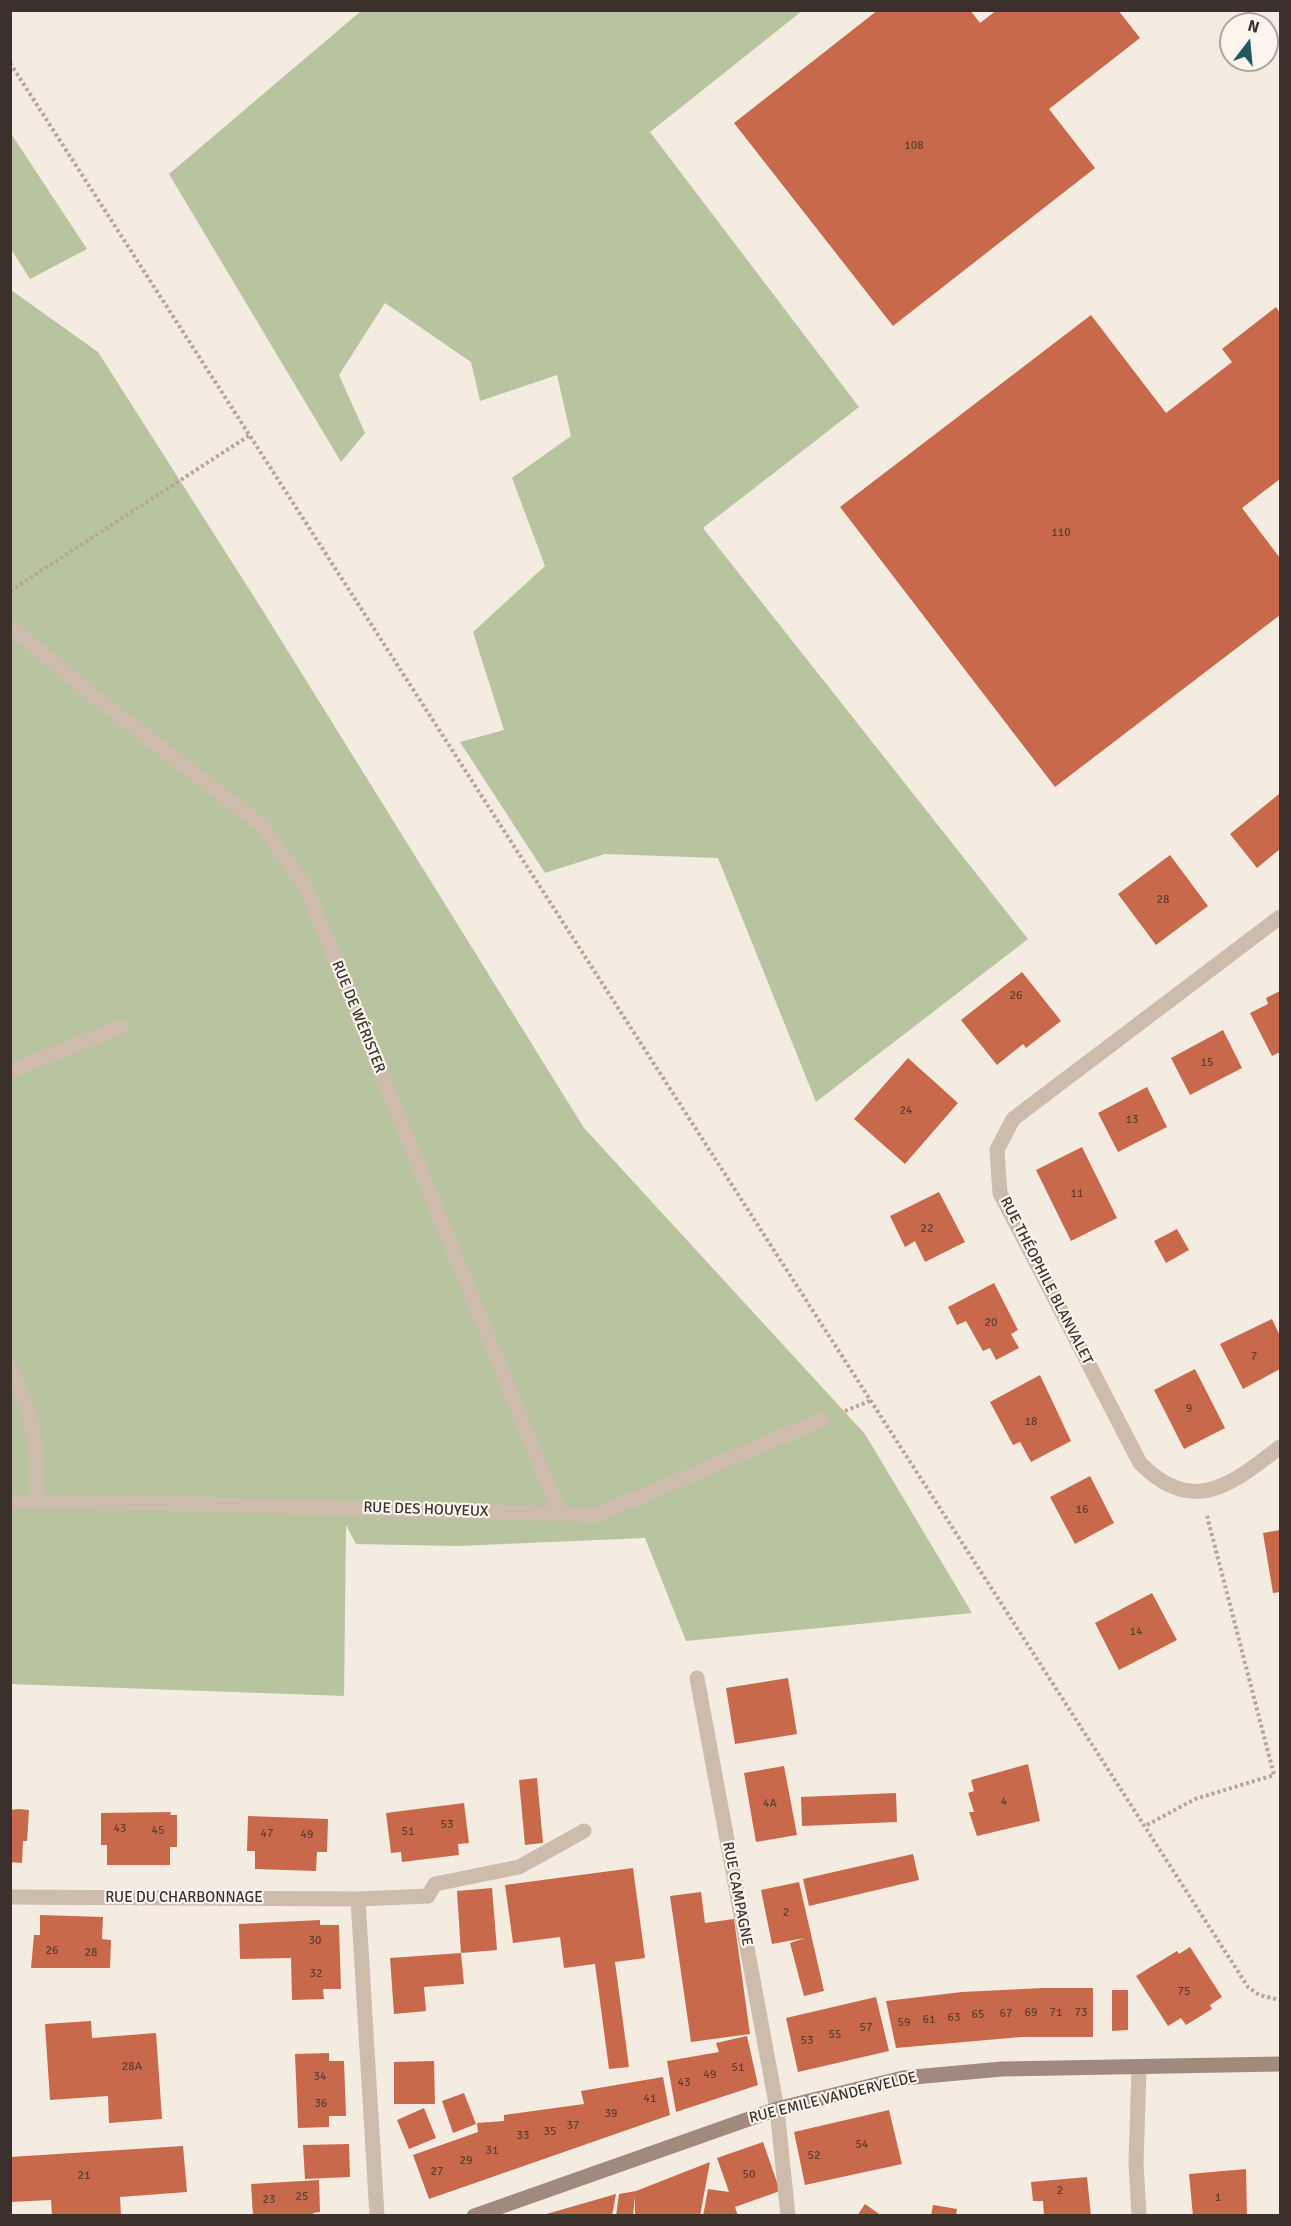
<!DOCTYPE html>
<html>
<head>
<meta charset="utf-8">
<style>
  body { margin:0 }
  #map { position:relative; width:1291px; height:2226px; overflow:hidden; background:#f4ebe1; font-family:Signika,sans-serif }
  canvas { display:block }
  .frame { position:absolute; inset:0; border:12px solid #3b302b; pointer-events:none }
  .north { position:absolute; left:1219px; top:12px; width:60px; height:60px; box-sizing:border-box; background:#fbf5ee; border:2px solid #aea6a0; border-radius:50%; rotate:16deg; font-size:16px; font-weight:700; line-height:24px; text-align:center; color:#3b302b }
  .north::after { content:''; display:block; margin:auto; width:21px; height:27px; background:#1f5a5e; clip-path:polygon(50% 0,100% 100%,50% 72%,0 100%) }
</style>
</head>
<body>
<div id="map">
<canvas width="1291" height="2226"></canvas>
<div class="frame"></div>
<div class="north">N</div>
</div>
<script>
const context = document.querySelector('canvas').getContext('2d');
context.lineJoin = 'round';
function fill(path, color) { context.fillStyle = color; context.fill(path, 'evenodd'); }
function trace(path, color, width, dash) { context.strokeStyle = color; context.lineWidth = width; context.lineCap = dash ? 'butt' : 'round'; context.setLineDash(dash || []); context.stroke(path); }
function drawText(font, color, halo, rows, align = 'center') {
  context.font = font + ' Signika,sans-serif'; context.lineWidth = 4.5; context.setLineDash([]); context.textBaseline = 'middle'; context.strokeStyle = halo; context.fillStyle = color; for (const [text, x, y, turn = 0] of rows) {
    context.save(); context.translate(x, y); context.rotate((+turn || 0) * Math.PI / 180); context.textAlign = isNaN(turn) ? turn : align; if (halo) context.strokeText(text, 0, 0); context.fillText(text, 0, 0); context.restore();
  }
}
fill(new Path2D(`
  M 361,11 L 802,11 L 650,132 L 859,407 L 703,528 L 1028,939 L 816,1102 L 718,858 L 605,854 L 545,873 L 460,742 L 504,730 L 473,632 L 545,566 L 512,478 L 571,436 L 557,375 L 480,401 L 471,362 L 385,303 L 339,375 L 365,433 L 341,462 L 169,174 Z
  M 10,132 L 87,249 L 30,279 L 11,249 Z
  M 11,290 L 98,352 L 258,603 L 584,1128 L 865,1434 L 972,1613 L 686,1641 L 645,1538 L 457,1546 L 356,1544 L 346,1525 L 344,1696 L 11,1684 Z`), '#b8c4a0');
fill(new Path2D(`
  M 878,10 L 970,10 L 980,23 L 997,10 L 1118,10 L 1140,38 L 1049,109 L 1095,168 L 893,326 L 734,123 Z
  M 1276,307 L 1280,313 L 1280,479 L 1242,508 L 1280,558 L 1280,615 L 1055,787 L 840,507 L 1091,315 L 1166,413 L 1232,362 L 1222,349 Z
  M 1279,794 L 1280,849 L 1257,868 L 1230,834 Z
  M 1170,855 L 1208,906 L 1156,945 L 1118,894 Z
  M 1022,972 L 1061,1021 L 1026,1048 L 1023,1044 L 997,1065 L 961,1020 Z
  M 1280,991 L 1280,1052 L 1272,1056 L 1250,1013 L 1268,1004 L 1266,998 Z
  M 1223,1030 L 1242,1068 L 1190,1095 L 1171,1058 Z
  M 908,1058 L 958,1103 L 905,1164 L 854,1119 Z
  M 1147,1087 L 1167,1127 L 1118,1152 L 1098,1113 Z
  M 1082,1147 L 1117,1218 L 1071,1241 L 1036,1170 Z
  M 939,1192 L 965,1242 L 925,1262 L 915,1241 L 905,1247 L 890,1216 Z
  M 1177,1229 L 1189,1250 L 1166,1263 L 1154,1241 Z
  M 994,1283 L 1018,1330 L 1011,1334 L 1019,1348 L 996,1360 L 990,1348 L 983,1351 L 966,1321 L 957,1325 L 948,1307 Z
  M 1272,1319 L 1280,1336 L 1280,1369 L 1243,1389 L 1220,1344 Z
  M 1195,1369 L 1225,1428 L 1184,1449 L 1154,1390 Z
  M 1040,1375 L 1071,1441 L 1031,1462 L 1020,1442 L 1013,1445 L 990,1402 Z
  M 1090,1476 L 1114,1523 L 1075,1544 L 1050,1497 Z
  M 1280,1530 L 1280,1592 L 1273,1593 L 1263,1533 Z
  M 1152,1593 L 1177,1640 L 1119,1670 L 1095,1623 Z
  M 788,1678 L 797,1734 L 735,1744 L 726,1688 Z
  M 1028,1764 L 1040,1821 L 977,1836 L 969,1812 L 974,1812 L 968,1793 L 974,1791 L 971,1780 Z
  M 784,1766 L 797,1835 L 756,1842 L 744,1773 Z
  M 537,1778 L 543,1843 L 525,1845 L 519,1780 Z
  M 896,1793 L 897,1822 L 802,1826 L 801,1797 Z
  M 464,1803 L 469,1843 L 458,1844 L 459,1855 L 402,1862 L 401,1852 L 391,1853 L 386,1813 Z
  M 19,1809 L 29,1810 L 27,1841 L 23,1841 L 22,1863 L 10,1862 L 10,1810 Z
  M 171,1812 L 170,1815 L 177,1815 L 177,1847 L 170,1847 L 170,1865 L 107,1865 L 107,1845 L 101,1845 L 101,1813 Z
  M 248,1816 L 328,1819 L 327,1852 L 317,1852 L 316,1871 L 255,1869 L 255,1851 L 247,1851 Z
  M 913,1854 L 919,1880 L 809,1906 L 803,1879 Z
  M 633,1868 L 645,1958 L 615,1962 L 629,2067 L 609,2069 L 595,1964 L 564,1968 L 560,1937 L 513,1943 L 505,1885 Z
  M 799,1882 L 824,1991 L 804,1996 L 790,1943 L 805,1938 L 772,1944 L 761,1890 Z
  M 492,1888 L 497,1950 L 461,1953 L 457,1891 Z
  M 701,1892 L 705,1923 L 734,1919 L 750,2034 L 691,2042 L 670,1896 Z
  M 40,1915 L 103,1917 L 102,1939 L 111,1940 L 110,1968 L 31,1968 L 34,1935 L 40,1935 Z
  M 320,1920 L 320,1925 L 339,1925 L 341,1989 L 323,1989 L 324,1999 L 292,2000 L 291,1958 L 240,1959 L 239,1924 Z
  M 1190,1947 L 1222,1997 L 1210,2005 L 1212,2009 L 1186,2025 L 1181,2018 L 1168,2026 L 1136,1976 L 1177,1951 L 1179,1954 Z
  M 461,1953 L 464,1984 L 424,1987 L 426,2011 L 394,2014 L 390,1958 Z
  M 1043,1988 L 1093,1988 L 1093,2037 L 1021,2037 L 896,2048 L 886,2001 L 962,1992 Z
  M 1112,1990 L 1128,1990 L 1128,2030 L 1112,2031 Z
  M 876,1997 L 889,2051 L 798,2072 L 786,2018 Z
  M 91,2021 L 92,2038 L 156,2033 L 162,2119 L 109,2123 L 108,2096 L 50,2100 L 45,2024 Z
  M 747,2036 L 758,2085 L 676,2112 L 667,2061 L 719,2052 L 716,2043 Z
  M 329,2053 L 329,2061 L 344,2061 L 346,2116 L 329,2116 L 329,2127 L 298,2128 L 295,2054 Z
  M 434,2061 L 435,2104 L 394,2104 L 394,2062 Z
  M 663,2077 L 670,2115 L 429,2199 L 413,2155 L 478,2132 L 477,2123 L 504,2121 L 504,2115 L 584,2104 L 581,2091 Z
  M 464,2093 L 476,2124 L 453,2133 L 442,2101 Z
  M 424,2108 L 436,2138 L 409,2149 L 397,2120 Z
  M 889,2110 L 902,2164 L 805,2185 L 794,2132 Z
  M 763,2142 L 780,2191 L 735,2207 L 738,2216 L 703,2216 L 708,2189 L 729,2192 L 717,2158 Z
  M 349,2144 L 350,2177 L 305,2179 L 303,2145 Z
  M 183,2146 L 187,2192 L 120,2197 L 121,2216 L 52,2216 L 51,2200 L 10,2202 L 10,2157 Z
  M 710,2162 L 700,2216 L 635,2216 L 635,2196 L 633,2216 L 616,2216 L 619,2194 L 636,2191 Z
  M 1246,2169 L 1247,2216 L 1193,2216 L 1189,2174 Z
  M 1087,2177 L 1091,2216 L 1044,2216 L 1043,2201 L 1033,2201 L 1031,2182 Z
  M 319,2180 L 320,2212 L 313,2213 L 313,2216 L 253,2216 L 251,2184 Z
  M 616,2194 L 612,2216 L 543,2216 L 543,2215 Z
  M 865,2204 L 882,2216 L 857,2216 Z
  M 933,2205 L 957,2209 L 956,2216 L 931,2216 Z`), '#c8694b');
trace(new Path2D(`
  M 10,63 L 1248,1987 L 1259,1995 L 1280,2000
  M 10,591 L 250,435
  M 845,1411 L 872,1400
  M 1147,1825 L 1195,1799 L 1274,1775 L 1207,1516`), '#b9a596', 4, [3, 3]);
trace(new Path2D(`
  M 428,1896 L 435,1884 L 519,1867 L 584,1831`), '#cdbbac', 15);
trace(new Path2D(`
  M 10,626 L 96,698 L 264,827 L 307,890 L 560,1514
  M 1280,917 L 1013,1119 L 997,1150 L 1000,1193 L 1140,1463 C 1193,1517 1232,1484 1280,1447
  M 10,1071 L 121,1027
  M 10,1366 L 30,1414 L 37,1458 L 37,1503
  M 10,1502 L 155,1503 L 596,1515 L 822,1420
  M 697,1678 L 777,2109 L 788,2216
  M 10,1897 L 358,1899 L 428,1896
  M 358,1899 L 377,2216
  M 1139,2068 L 1136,2163 L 1139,2216`), '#cdbbac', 15);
trace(new Path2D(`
  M 474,2216 L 777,2109 L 903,2078 L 1002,2069 L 1280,2064`), '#a18a7d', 15);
drawText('12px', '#5e3e33', null, [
  ["108",914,146],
  ["110",1061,533],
  ["28",1163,900],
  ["26",1016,996],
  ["15",1207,1063],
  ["24",906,1111],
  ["13",1132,1120],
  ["11",1077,1194],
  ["22",927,1229],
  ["20",991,1323],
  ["7",1254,1357],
  ["9",1189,1409],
  ["18",1031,1422],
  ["16",1082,1510],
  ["14",1136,1632],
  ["4",1004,1802],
  ["4A",770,1804],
  ["53",447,1825],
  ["43",120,1829],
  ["45",158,1831],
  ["51",408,1832],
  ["47",267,1834],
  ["49",307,1835],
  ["2",786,1913],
  ["30",315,1941],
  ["26",52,1951],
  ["28",91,1953],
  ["32",316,1974],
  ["75",1184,1992],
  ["69",1031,2013],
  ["71",1056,2013],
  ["73",1081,2013],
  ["67",1006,2014],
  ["65",978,2015],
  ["63",954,2018],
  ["61",929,2020],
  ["59",904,2023],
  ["57",866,2028],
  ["55",835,2035],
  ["53",807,2041],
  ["28A",132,2067],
  ["51",738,2068],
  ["49",710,2075],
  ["34",320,2077],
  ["43",684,2083],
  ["41",650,2099],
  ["36",321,2104],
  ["39",611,2114],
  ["37",573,2126],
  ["35",550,2132],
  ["33",523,2136],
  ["54",862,2145],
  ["31",492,2151],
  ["52",814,2156],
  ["29",466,2161],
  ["27",437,2172],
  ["50",749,2175],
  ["21",84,2176],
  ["2",1060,2191],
  ["25",302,2197],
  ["1",1218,2198],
  ["23",269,2200]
]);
drawText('15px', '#3b302b', '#fbf5ee', [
  ["RUE DE WÉRISTER",358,1017,68],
  ["RUE THÉOPHILE BLANVALET",1046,1281,63],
  ["RUE DES HOUYEUX",426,1510,2],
  ["RUE CAMPAGNE",737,1894,79],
  ["RUE DU CHARBONNAGE",184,1898],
  ["RUE EMILE VANDERVELDE",833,2098,-14]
]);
</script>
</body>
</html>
